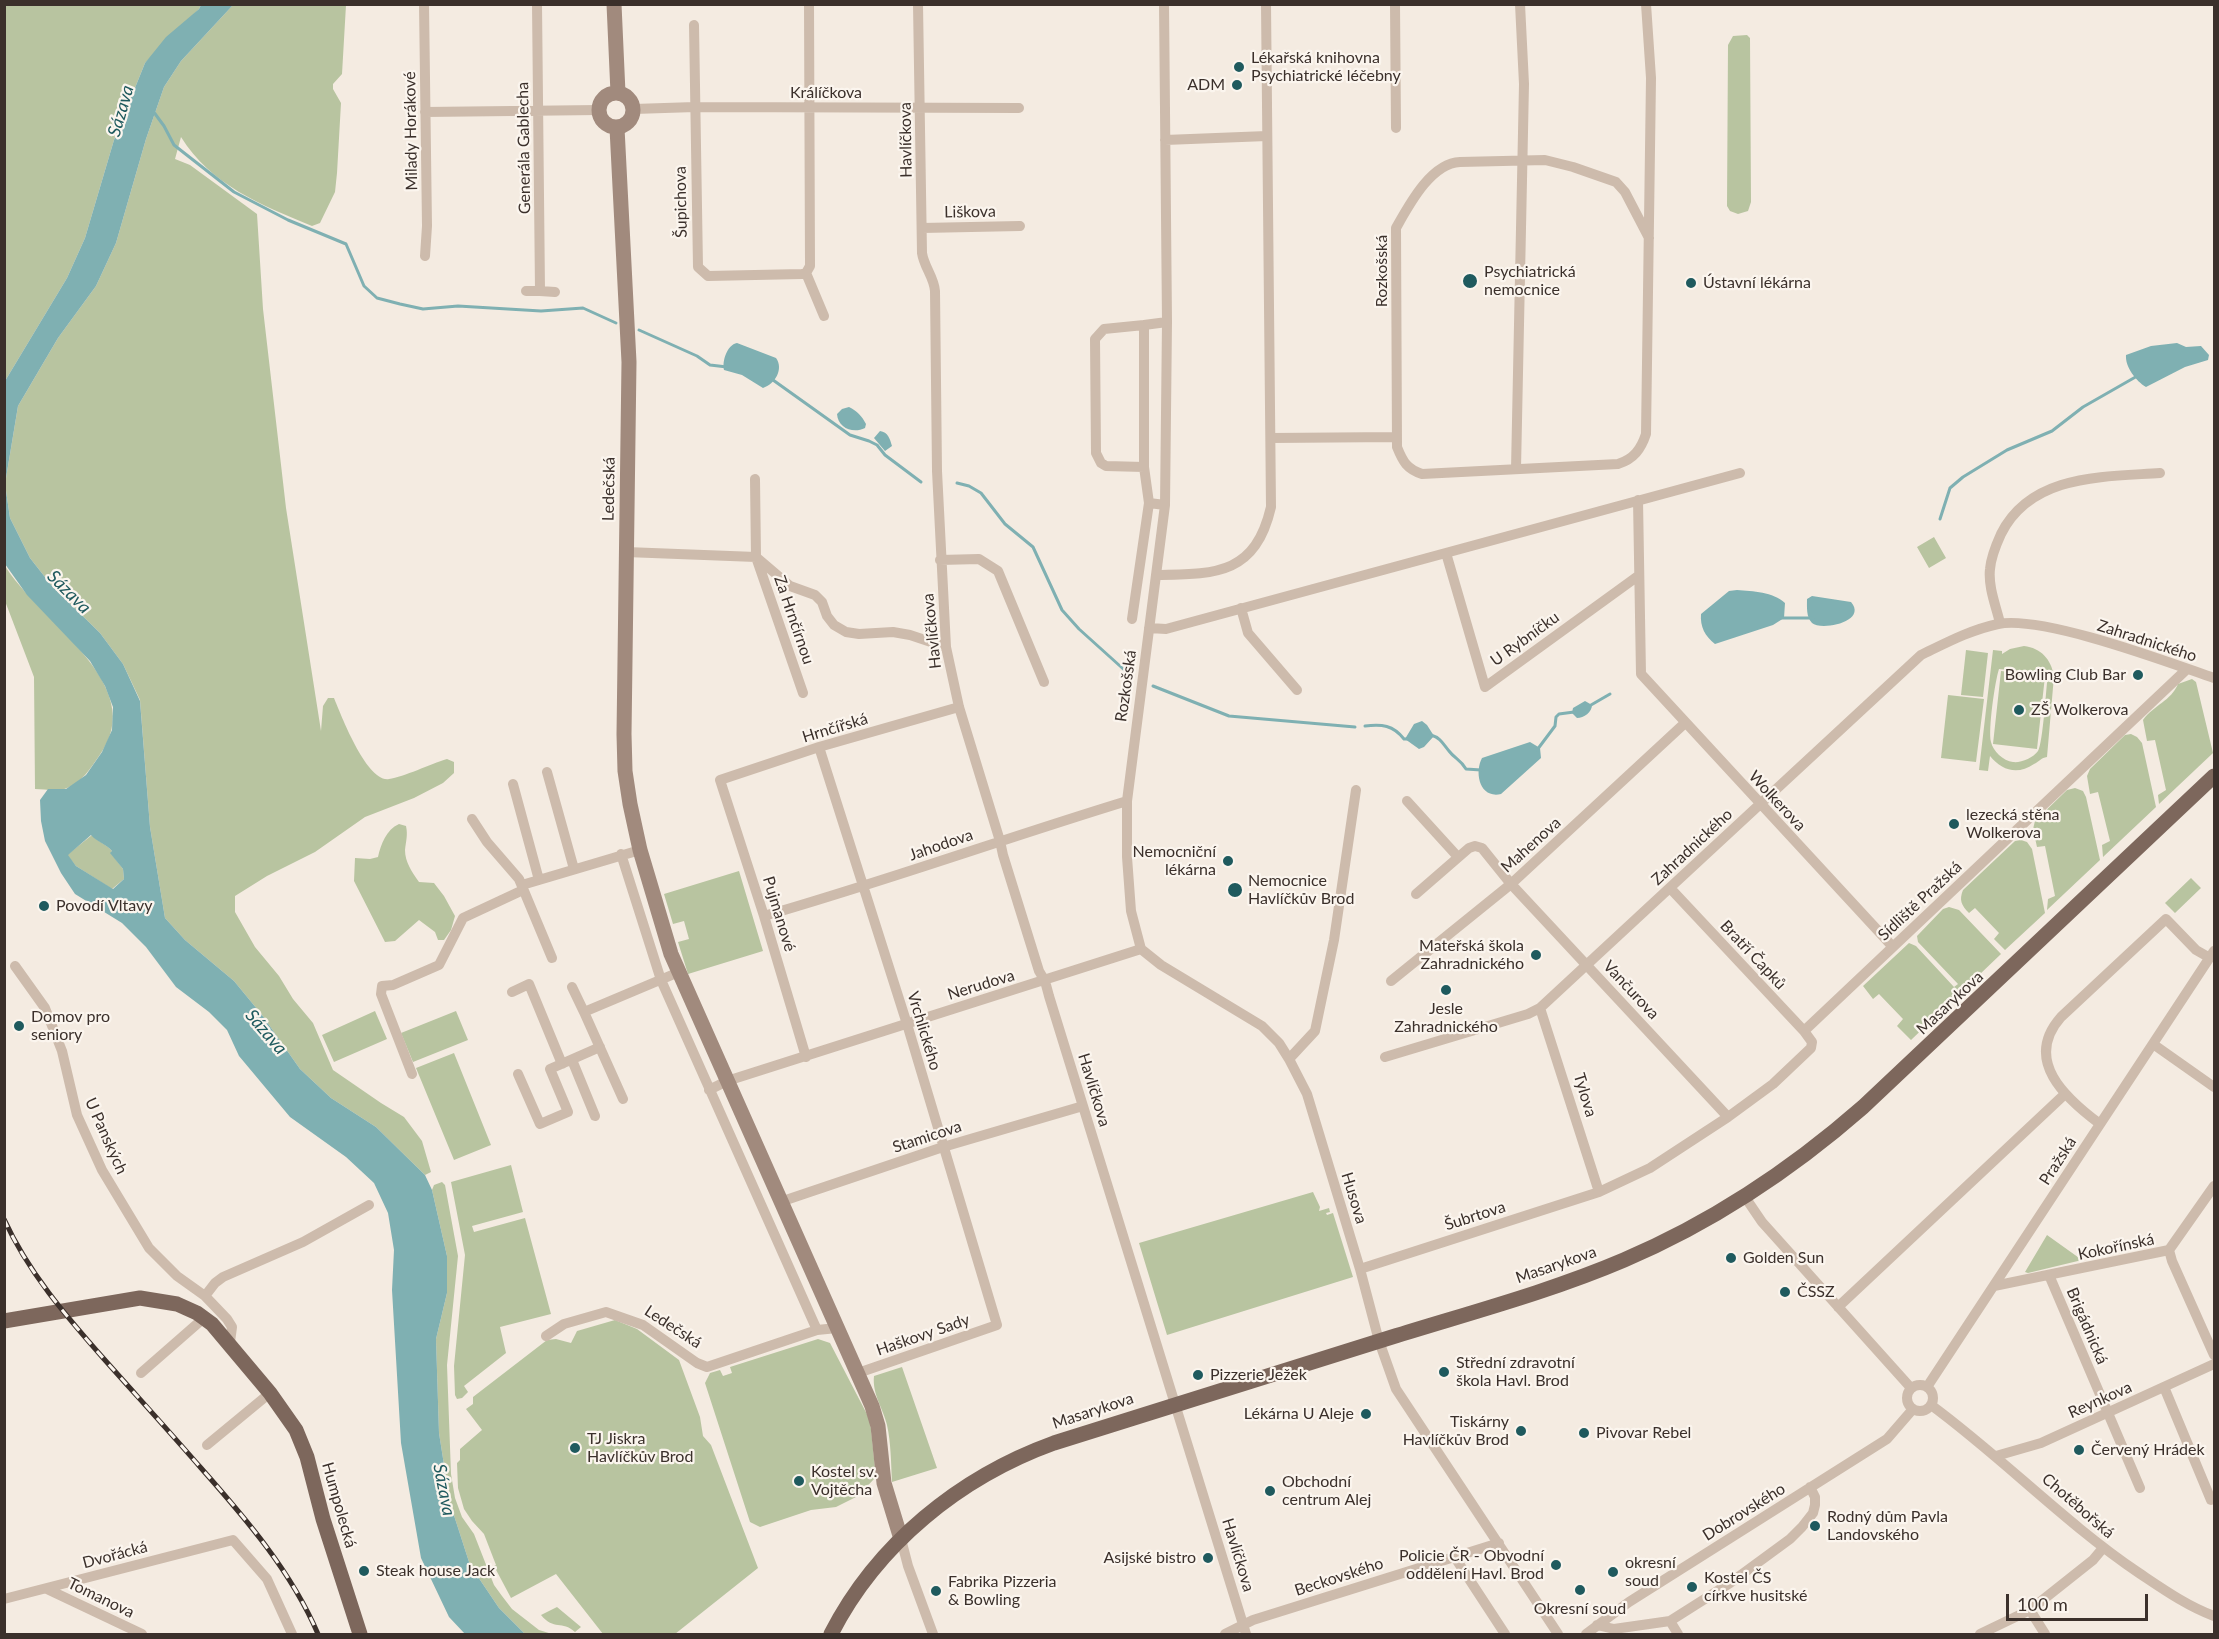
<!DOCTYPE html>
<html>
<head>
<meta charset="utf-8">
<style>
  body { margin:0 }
  #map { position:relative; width:2219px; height:1639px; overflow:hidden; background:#f4ebe1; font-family:Lato,sans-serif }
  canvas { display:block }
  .frame { position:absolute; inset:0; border:6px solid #3b302b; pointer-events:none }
  .scale { position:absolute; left:2006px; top:1594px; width:142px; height:27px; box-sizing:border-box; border:3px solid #3b302b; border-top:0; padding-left:8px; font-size:18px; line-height:21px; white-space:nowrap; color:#3b302b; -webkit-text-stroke:4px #fbf5ee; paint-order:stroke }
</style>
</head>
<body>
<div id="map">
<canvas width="2219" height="1639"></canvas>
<div class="frame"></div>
<div class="scale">100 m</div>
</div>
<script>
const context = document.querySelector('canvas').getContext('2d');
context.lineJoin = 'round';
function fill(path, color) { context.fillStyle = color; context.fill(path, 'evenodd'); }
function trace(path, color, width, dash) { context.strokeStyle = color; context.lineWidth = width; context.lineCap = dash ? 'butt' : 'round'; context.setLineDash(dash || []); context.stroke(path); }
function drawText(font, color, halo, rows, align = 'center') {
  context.font = font + ' Lato,sans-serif'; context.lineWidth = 4.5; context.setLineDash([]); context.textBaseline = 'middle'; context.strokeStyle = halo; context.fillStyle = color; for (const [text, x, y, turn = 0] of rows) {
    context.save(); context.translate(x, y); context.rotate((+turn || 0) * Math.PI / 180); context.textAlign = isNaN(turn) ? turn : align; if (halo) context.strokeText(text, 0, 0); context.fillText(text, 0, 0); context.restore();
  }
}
fill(new Path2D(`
  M 4,5 L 201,5 L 199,9 L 145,63 L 114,140 L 85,238 L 67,278 L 5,381 Z
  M 233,5 L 346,5 L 342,74 L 333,84 L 333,89 L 341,103 L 337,173 L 335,192 L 320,223 L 312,226 C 261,205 211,185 181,137 L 175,159 L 190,165 L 257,214 L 263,309 L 286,508 L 321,731 L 323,706 L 328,698 L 334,698 C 341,715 367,783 389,779 C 404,777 430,764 447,759 L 454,762 L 454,773 L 443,783 L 414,798 L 365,817 L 315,852 L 267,876 L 235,896 L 235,912 L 255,947 L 279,976 L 293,999 L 313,1023 L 333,1070 L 381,1103 L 404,1117 L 422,1141 L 431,1172 L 425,1175 L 376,1127 L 331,1098 L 300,1069 L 262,1015 L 234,981 L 185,940 L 165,918 L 150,827 L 140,700 L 123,664 L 100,633 L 52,586 L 30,558 L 10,518 L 5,484 L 18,406 L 58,338 L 96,286 L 116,243 L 146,139 L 164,87 L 181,61 Z
  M 1747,35 L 1750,38 L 1751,202 L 1748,211 L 1738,214 L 1730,211 L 1727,206 L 1728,45 L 1733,36 Z
  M 1934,537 L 1946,558 L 1929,568 L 1917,547 Z
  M 4,564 C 35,619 153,684 99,756 C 91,768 81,783 67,788 C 59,792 44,789 35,789 L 34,677 L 5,601 Z
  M 2024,646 C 2041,648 2051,659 2054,676 L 2047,757 C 2041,758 2040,761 2034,764 C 2018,775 2002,771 1990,756 L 1988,771 L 1979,770 L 1993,650 L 2002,651 L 2002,654 L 2010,649 ZM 1999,669 L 2048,674 C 2046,688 2043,743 2038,751 C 2033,758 2021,763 2013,762 C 2003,761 1993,751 1991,742 C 1988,730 1995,681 1999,669 Z
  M 1966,650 L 1988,653 L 1983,697 L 1961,695 Z
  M 2001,671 L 2045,676 L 2037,749 L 1993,744 Z
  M 2192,679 L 2196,682 L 2213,753 L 2159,804 L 2158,795 L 2166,790 L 2155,740 L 2147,741 L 2143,720 C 2154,705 2171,701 2178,684 Z
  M 1948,695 L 1984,699 L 1976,762 L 1941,758 Z
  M 2131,734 L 2137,737 L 2142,743 L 2156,807 L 2103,857 L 2102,845 L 2110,841 L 2098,792 L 2090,794 L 2087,776 L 2090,769 L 2125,735 Z
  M 2075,788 L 2083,791 L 2086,797 L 2100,860 L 2047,910 L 2048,899 L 2055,896 L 2045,846 L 2037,847 L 2033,829 L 2035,821 L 2067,790 Z
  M 399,824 L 406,826 C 408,835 406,841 405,850 C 405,862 412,872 419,882 L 434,883 L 444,896 L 455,916 L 451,930 L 444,940 L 438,940 L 435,932 L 419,920 L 395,941 L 385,942 L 354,881 L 355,858 L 370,859 L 378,857 C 381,844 386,830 399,824 Z
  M 92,835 C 98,842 106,844 112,851 L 111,853 L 123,869 L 124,879 L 112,889 L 76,866 L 67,855 Z
  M 2021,840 L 2027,842 L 2032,849 L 2045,913 L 2005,950 L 1994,939 L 1999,933 L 1975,908 L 1969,913 C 1961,905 1959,900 1963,890 L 2015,841 Z
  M 739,871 L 763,951 L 688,974 L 678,942 L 689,939 L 684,921 L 673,924 L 664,894 Z
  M 2191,878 L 2201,888 L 2175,913 L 2165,903 Z
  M 1949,907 L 1959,910 L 2001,954 L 1911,1040 L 1897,1026 L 1903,1019 L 1879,994 L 1873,999 L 1863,986 L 1909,943 L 1916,946 L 1954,987 L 1958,984 L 1918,942 L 1917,936 L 1943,909 Z
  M 375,1011 L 387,1039 L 334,1062 L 322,1035 Z
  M 456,1011 L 468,1040 L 413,1062 L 401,1033 Z
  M 454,1053 L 491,1145 L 454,1160 L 416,1068 Z
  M 511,1165 L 523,1212 L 472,1226 L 474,1232 L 525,1218 L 551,1314 L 500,1327 L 506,1353 L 464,1386 L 468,1392 L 462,1398 L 457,1399 L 455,1395 L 454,1366 L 465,1255 L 451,1182 Z
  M 442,1182 L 445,1185 L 458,1256 L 447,1365 L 451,1474 L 455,1498 L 462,1517 L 474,1534 L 494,1585 L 502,1596 L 512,1609 L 539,1630 L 552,1634 L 525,1634 L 499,1608 L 470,1565 L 450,1503 L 439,1433 L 436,1339 L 447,1293 L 447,1256 L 432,1190 L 434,1185 Z
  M 1313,1192 L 1320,1207 L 1319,1211 L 1329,1208 L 1330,1212 L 1326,1213 L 1327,1215 L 1333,1213 L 1353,1277 L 1167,1335 L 1139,1243 Z
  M 2047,1235 L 2082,1260 L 2028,1273 L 2025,1272 Z
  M 615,1320 L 637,1329 L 679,1360 L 700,1417 L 703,1436 L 711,1445 L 758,1568 L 675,1634 L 603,1634 L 556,1574 L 511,1598 L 494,1566 L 496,1565 L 484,1534 L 472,1521 L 464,1509 L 458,1488 L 457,1463 L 460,1460 L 460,1449 L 482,1430 L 466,1409 L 473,1404 L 473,1397 L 547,1340 L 556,1339 L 571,1343 L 577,1331 Z
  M 818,1339 L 830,1343 L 870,1420 L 875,1468 L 874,1479 L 859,1495 L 855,1491 L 853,1493 L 856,1497 L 836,1507 L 811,1510 L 760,1527 L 750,1522 L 705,1383 L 710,1373 L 720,1370 L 723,1376 L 732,1373 L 730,1367 Z
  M 902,1367 L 937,1468 L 892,1482 C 891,1463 891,1443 887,1425 C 883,1408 872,1394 874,1376 Z
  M 557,1607 L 581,1627 L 575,1632 C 562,1620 554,1631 541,1615 Z`), '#b8c4a0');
fill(new Path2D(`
  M 201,5 L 233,5 L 181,61 L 164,87 L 146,139 L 116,243 L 96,286 L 58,338 L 18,406 L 5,484 L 10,518 L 30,558 L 52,586 L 100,633 L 123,664 L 140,701 L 150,827 L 165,918 L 185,940 L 234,981 L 262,1015 L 300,1069 L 331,1098 L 376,1127 L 425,1175 L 432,1190 L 447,1256 L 447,1293 L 436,1339 L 439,1433 L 450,1503 L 470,1565 L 499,1608 L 525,1634 L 465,1634 L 449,1617 L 421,1558 L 401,1443 L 392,1290 L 394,1250 L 388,1213 L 374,1183 L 346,1157 L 290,1117 L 239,1056 L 227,1030 L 209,1012 L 176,987 L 146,947 L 122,923 L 75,894 L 61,873 L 45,841 L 41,821 L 40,800 L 48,789 L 66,789 L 86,775 L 102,752 L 112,730 L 113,707 L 105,686 L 90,661 L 27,595 L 5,564 L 5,381 L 67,278 L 85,238 L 114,140 L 145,63 L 166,37 L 199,9 ZM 91,835 C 97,842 106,844 112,851 L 110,853 L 123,869 L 124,879 L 113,889 L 76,866 L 68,855 Z
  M 737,343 L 776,358 C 784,369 775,384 763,388 L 742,375 L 724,370 C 722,361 727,345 737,343 Z
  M 2177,343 L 2186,347 L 2201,346 L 2209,355 L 2208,360 L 2185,367 L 2146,387 C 2136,381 2125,367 2126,355 L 2151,346 Z
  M 849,407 C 857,411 862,416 866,424 L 865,428 C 853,434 838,428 837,414 L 842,409 Z
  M 880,431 C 888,432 890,439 892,446 L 885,451 L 874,438 Z
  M 1737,590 C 1753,591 1773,592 1785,603 L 1784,618 L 1773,625 L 1715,644 C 1705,636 1700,627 1701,614 L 1729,591 Z
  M 1812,596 L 1851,602 C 1868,622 1821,631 1812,623 C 1806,617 1807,607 1807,599 Z
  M 1585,701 L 1592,705 C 1592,712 1584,718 1577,718 L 1572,713 L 1573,708 Z
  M 1422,721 L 1427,725 L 1434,736 L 1424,747 L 1419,749 L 1405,739 L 1414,724 Z
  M 1530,742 L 1540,748 L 1541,758 L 1501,794 C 1480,799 1474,773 1482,758 Z`), '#7fb0b2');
trace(new Path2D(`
  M 153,111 L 164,126 L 174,145 L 234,192 L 288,220 L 346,244 L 364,286 L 377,298 L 400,304 L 423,309 L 458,306 L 541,311 L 583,308 L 616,323
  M 639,330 L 697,356 L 710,365 L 727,367
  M 773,380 L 850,435 L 869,441 L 877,445 L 885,455 L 921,482
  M 957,483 L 969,486 L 981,493 L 1005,524 L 1033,547 L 1062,610 L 1079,629 L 1130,675
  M 1940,519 L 1950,488 L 1963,477 L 2007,450 L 2052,431 L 2083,407 L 2139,375
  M 1781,618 L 1813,618
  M 1153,686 L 1229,716 L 1355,727
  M 1591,705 L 1610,694
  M 1365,726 C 1382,724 1393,725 1404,739 L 1407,739
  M 1431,735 C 1441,738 1443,744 1449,751 C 1455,759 1460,759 1466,769 L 1481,770
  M 1537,750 L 1555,726 L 1556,717 L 1559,714 L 1574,712`), '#7fb0b2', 3);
trace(new Path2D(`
  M 424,4 L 427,226 L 425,256
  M 918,4 L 922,253 C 924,267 934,277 935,291 L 937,471 L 946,647 L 959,707 L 1000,841 L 1003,855 L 1039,971 L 1045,981 L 1049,996 L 1246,1634
  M 1164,4 L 1167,322 L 1165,505 L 1127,801 L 1127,857 L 1131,911 L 1141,949 L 1161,965 L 1262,1026 L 1279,1043 L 1289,1059 L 1307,1094 L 1360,1269 L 1379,1341 L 1396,1389 L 1558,1634
  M 1395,4 L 1396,128
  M 1646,4 L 1651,78 L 1646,434 C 1641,449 1634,459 1618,464 L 1422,474 C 1407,469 1403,462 1397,447 L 1396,228 C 1409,205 1431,163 1460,162 L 1545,160 L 1573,167 L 1616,182 L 1625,192 L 1649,238
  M 694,25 L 698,267 L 708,276 L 802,274 L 806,273 L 810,266 L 809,4
  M 634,109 L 695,107 L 1019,108
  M 425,112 L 599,110
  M 1165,140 L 1267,136
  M 922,228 L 1020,226
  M 806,273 L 824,316
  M 526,291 L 540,291 L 537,4
  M 540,291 L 555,292
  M 1144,325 L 1104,329 L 1095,339 L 1096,453 L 1101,463 L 1106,466 L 1144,467
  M 1271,438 L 1397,437
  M 1516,469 L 1524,84 L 1520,4
  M 755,479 L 756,557 L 803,693
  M 1638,500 L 1641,674 L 1893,947
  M 1165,505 L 1149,503 L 1144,467 L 1144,325 L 1167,322
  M 626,552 L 756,557 L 790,586 L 815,595 L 822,602 L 827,616 L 834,625 L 846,632 L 859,634 L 893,632 L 910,635 L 946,647
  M 1446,553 L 1485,687 L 1638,576
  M 940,560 L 979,559 L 998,571 L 1044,682
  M 1157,575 C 1216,574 1255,575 1271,507 L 1266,4
  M 1241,608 L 1248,633 L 1297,690
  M 1132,619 L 1149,503
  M 2000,623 C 1996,606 1988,587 1990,569 C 1991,557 1996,545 2001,534 C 2031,474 2103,477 2160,473
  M 1149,628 L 1166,629 L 1740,473
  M 819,747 L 907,1024 L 997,1325 L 858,1373
  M 547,772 L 574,869
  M 513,784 L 539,880
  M 1407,801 L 1458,857
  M 472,819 L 487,842 L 519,879 L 552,958
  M 621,854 L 661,980 L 817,1330
  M 522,885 L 640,850
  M 1416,894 L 1469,848 L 1475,846 L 1482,848 L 1511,884 L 1728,1117
  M 764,916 C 886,881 1006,838 1127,801
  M 15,966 L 45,1008 L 62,1051 L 77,1115 L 102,1170 L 149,1248 L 177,1276 L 205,1296 L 227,1319 L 232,1327 L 230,1342
  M 1391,981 L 1511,884 L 1685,723
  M 572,987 L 584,1012
  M 512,992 L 529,984 L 562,1064
  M 1540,1008 L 1599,1192
  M 1804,1031 L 2187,669
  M 2153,1044 L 2214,1087
  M 806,1057 L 764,916 L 720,780 L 819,747 L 959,707
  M 1385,1057 L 1528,1014 L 1540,1008 L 1921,655 C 1946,643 1970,630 1998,624 C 2043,615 2167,662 2214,678
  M 1289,1059 L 1315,1031 L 1334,940 L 1356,790
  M 572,1060 L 595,1116
  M 412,1074 L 381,994 L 382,986 L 393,985 L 439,965 L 463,918 L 523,890
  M 518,1074 L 540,1124 L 568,1112 L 550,1069 L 600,1047
  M 709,1090 L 727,1081 L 1141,949
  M 623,1099 L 584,1012 L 679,972
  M 2100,1124 C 2065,1098 2023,1060 2061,1017 L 2166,919 L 2196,950 L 2210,958
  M 1745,1197 L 1762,1222 L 1911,1388
  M 780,1202 L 943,1147 L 1083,1106
  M 2169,1250 L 2172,1261 L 2214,1355
  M 2169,1250 L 2214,1186
  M 1360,1269 L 1599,1192 L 1650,1168 L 1728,1117 L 1773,1084 L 1811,1048 L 1812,1042 L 1804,1031 L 1670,888
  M 2049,1275 L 2140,1488
  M 1994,1286 L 2169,1250
  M 205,1296 L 215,1283 L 223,1277 L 303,1242 L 369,1205
  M 1838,1307 L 2065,1094
  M 546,1336 L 564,1324 L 606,1312 L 643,1325 L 697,1363 L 707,1367 L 817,1330 L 837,1328
  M 141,1373 L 205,1317
  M1907 1398a13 13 0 1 1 26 0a13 13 0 1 1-26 0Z
  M 1927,1387 L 2214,951
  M 2164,1387 L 2211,1500
  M 1931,1405 C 2003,1458 2065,1523 2139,1573 C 2163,1589 2187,1606 2214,1616
  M 207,1445 L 270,1393
  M 1996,1456 L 2041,1443 L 2214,1364
  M 901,1539 L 908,1566 L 933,1634
  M 1454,1556 L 1505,1634
  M 47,1589 L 142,1634
  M 4,1599 L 233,1540 L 267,1579 L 292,1634
  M 2030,1610 L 2045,1634
  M 1670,1621 L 1678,1634
  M 1597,1625 L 1614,1629 L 1670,1621 L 1730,1583 L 1790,1539 L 1802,1527 L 1813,1513 L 1815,1505 L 1815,1497 L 1810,1487
  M 1225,1634 L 1253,1620 L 1499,1543
  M 1586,1634 L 1629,1602 L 1887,1439 L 1913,1409
  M 1980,1634 L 2030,1610 L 2093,1560 L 2103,1548`), '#cdbbac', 10);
trace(new Path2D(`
  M 614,4 L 618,93
  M599 110a17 17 0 1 1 34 0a17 17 0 1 1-34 0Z
  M 617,128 L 629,362 L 624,734 L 625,771 L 630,804 L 640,850 L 671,954 L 872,1406 L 878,1426 L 884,1483 L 901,1539`), '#a18a7d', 15);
trace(new Path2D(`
  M 4,1321 L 140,1298 L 177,1304 L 197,1313 L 212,1324 L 270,1393 L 296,1430 L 307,1457 L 323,1519 L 360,1634
  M 831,1634 C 877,1544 960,1477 1054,1443 C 1167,1407 1279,1373 1392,1337 C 1469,1313 1549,1292 1624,1260 C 1713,1222 1790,1171 1863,1107 L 2214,776`), '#7d675c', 15);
const rail = new Path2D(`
  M 4,1219 C 28,1272 66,1316 104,1359 C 136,1395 169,1431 201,1468 C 246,1519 291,1571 318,1634`);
trace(rail, '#3b302b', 5);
trace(rail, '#fbf5ee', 3, [9]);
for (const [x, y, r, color] of [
  [1239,67,6,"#1f5a5e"],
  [1237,85,6,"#1f5a5e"],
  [1470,281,8,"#1f5a5e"],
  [1691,283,6,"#1f5a5e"],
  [2138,675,6,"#1f5a5e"],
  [2019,710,6,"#1f5a5e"],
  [1954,824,6,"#1f5a5e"],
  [1228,861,6,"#1f5a5e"],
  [1235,890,8,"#1f5a5e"],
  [44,906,6,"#1f5a5e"],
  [1536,955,6,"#1f5a5e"],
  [1446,990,6,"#1f5a5e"],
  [19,1026,6,"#1f5a5e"],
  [1731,1258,6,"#1f5a5e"],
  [1785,1292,6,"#1f5a5e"],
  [1444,1372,6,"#1f5a5e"],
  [1198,1375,6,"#1f5a5e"],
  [1366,1414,6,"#1f5a5e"],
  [1521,1431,6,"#1f5a5e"],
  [1584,1433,6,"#1f5a5e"],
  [575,1448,6,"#1f5a5e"],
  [2079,1450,6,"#1f5a5e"],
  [799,1481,6,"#1f5a5e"],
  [1270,1491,6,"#1f5a5e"],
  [1815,1526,6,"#1f5a5e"],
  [1208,1558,6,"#1f5a5e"],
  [1556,1565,6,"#1f5a5e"],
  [364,1571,6,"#1f5a5e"],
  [1613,1572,6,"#1f5a5e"],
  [1692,1587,6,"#1f5a5e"],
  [1580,1590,6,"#1f5a5e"],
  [936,1591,6,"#1f5a5e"]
]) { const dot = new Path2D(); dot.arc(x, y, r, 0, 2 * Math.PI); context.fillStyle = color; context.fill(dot); trace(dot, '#fbf5ee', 2); }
drawText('16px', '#3b302b', '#fbf5ee', [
  ["Lékařská knihovna",1251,58],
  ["Psychiatrické léčebny",1251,76],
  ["ADM",1225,85,"right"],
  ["Psychiatrická",1484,272],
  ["nemocnice",1484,290],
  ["Ústavní lékárna",1703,283],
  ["Bowling Club Bar",2126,675,"right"],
  ["ZŠ Wolkerova",2031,710],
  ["lezecká stěna",1966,815],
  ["Wolkerova",1966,833],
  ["Nemocniční",1216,852,"right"],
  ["lékárna",1216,870,"right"],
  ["Nemocnice",1248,881],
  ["Havlíčkův Brod",1248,899],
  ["Povodí Vltavy",56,906],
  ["Mateřská škola",1524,946,"right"],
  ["Zahradnického",1524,964,"right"],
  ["Jesle",1446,1009,"center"],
  ["Zahradnického",1446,1027,"center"],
  ["Domov pro",31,1017],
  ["seniory",31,1035],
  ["Golden Sun",1743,1258],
  ["ČSSZ",1797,1292],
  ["Střední zdravotní",1456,1363],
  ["škola Havl. Brod",1456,1381],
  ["Pizzerie Ježek",1210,1375],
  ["Lékárna U Aleje",1354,1414,"right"],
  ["Tiskárny",1509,1422,"right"],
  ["Havlíčkův Brod",1509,1440,"right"],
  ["Pivovar Rebel",1596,1433],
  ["TJ Jiskra",587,1439],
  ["Havlíčkův Brod",587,1457],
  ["Červený Hrádek",2091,1450],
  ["Kostel sv.",811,1472],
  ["Vojtěcha",811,1490],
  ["Obchodní",1282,1482],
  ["centrum Alej",1282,1500],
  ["Rodný dům Pavla",1827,1517],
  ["Landovského",1827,1535],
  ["Policie ČR - Obvodní",1544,1556,"right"],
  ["oddělení Havl. Brod",1544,1574,"right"],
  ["Asijské bistro",1196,1558,"right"],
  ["okresní",1625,1563],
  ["soud",1625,1581],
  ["Steak house Jack",376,1571],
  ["Kostel ČS",1704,1578],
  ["církve husitské",1704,1596],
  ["Fabrika Pizzeria",948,1582],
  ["& Bowling",948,1600],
  ["Okresní soud",1580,1609,"center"]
], 'left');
drawText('16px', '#3b302b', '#fbf5ee', [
  ["Králíčkova",826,93],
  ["Milady Horákové",411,131,-91],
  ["Havlíčkova",906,140,-91],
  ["Generála Gablecha",524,148,-91],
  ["Šupichova",681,202,-91],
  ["Liškova",970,212,-1],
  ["Rozkošská",1382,271,-90],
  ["Ledečská",609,489,-89],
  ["Za Hrnčírnou",794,620,71],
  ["Havlíčkova",932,631,-96],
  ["U Rybníčku",1525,639,-36],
  ["Zahradnického",2147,641,18],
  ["Rozkošská",1126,686,-82],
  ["Hrnčířská",835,728,-17],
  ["Wolkerova",1777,801,47],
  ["Jahodova",941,845,-19],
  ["Mahenova",1531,845,-42],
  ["Zahradnického",1692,847,-43],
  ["Sídliště Pražská",1920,901,-43],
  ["Pujmanové",779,914,73],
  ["Bratří Čapků",1753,955,47],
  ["Nerudova",981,985,-17],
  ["Vančurova",1631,990,47],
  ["Masarykova",1950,1003,-43],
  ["Vrchlického",924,1031,73],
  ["Havlíčkova",1094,1090,73],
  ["Tylova",1585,1095,73],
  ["U Panských",106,1136,66],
  ["Stamicova",927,1137,-18],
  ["Pražská",2058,1161,-57],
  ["Husova",1354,1198,73],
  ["Šubrtova",1475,1216,-18],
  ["Kokořínská",2116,1247,-12],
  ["Masarykova",1556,1265,-19],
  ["Brigádnická",2087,1326,67],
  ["Ledečská",673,1327,33],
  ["Haškovy Sady",923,1335,-19],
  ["Reynkova",2100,1400,-24],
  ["Masarykova",1093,1411,-18],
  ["Humpolecká",339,1505,74],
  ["Chotěbořská",2078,1506,41],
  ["Dobrovského",1744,1512,-32],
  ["Dvořácká",115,1555,-15],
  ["Havlíčkova",1238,1555,73],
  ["Beckovského",1339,1577,-18],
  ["Tomanova",101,1598,26]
]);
drawText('italic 18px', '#1f5a5e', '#fbf5ee', [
  ["Sázava",121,111,-74],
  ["Sázava",69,592,45],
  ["Sázava",266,1032,49],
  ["Sázava",444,1490,79]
]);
</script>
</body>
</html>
